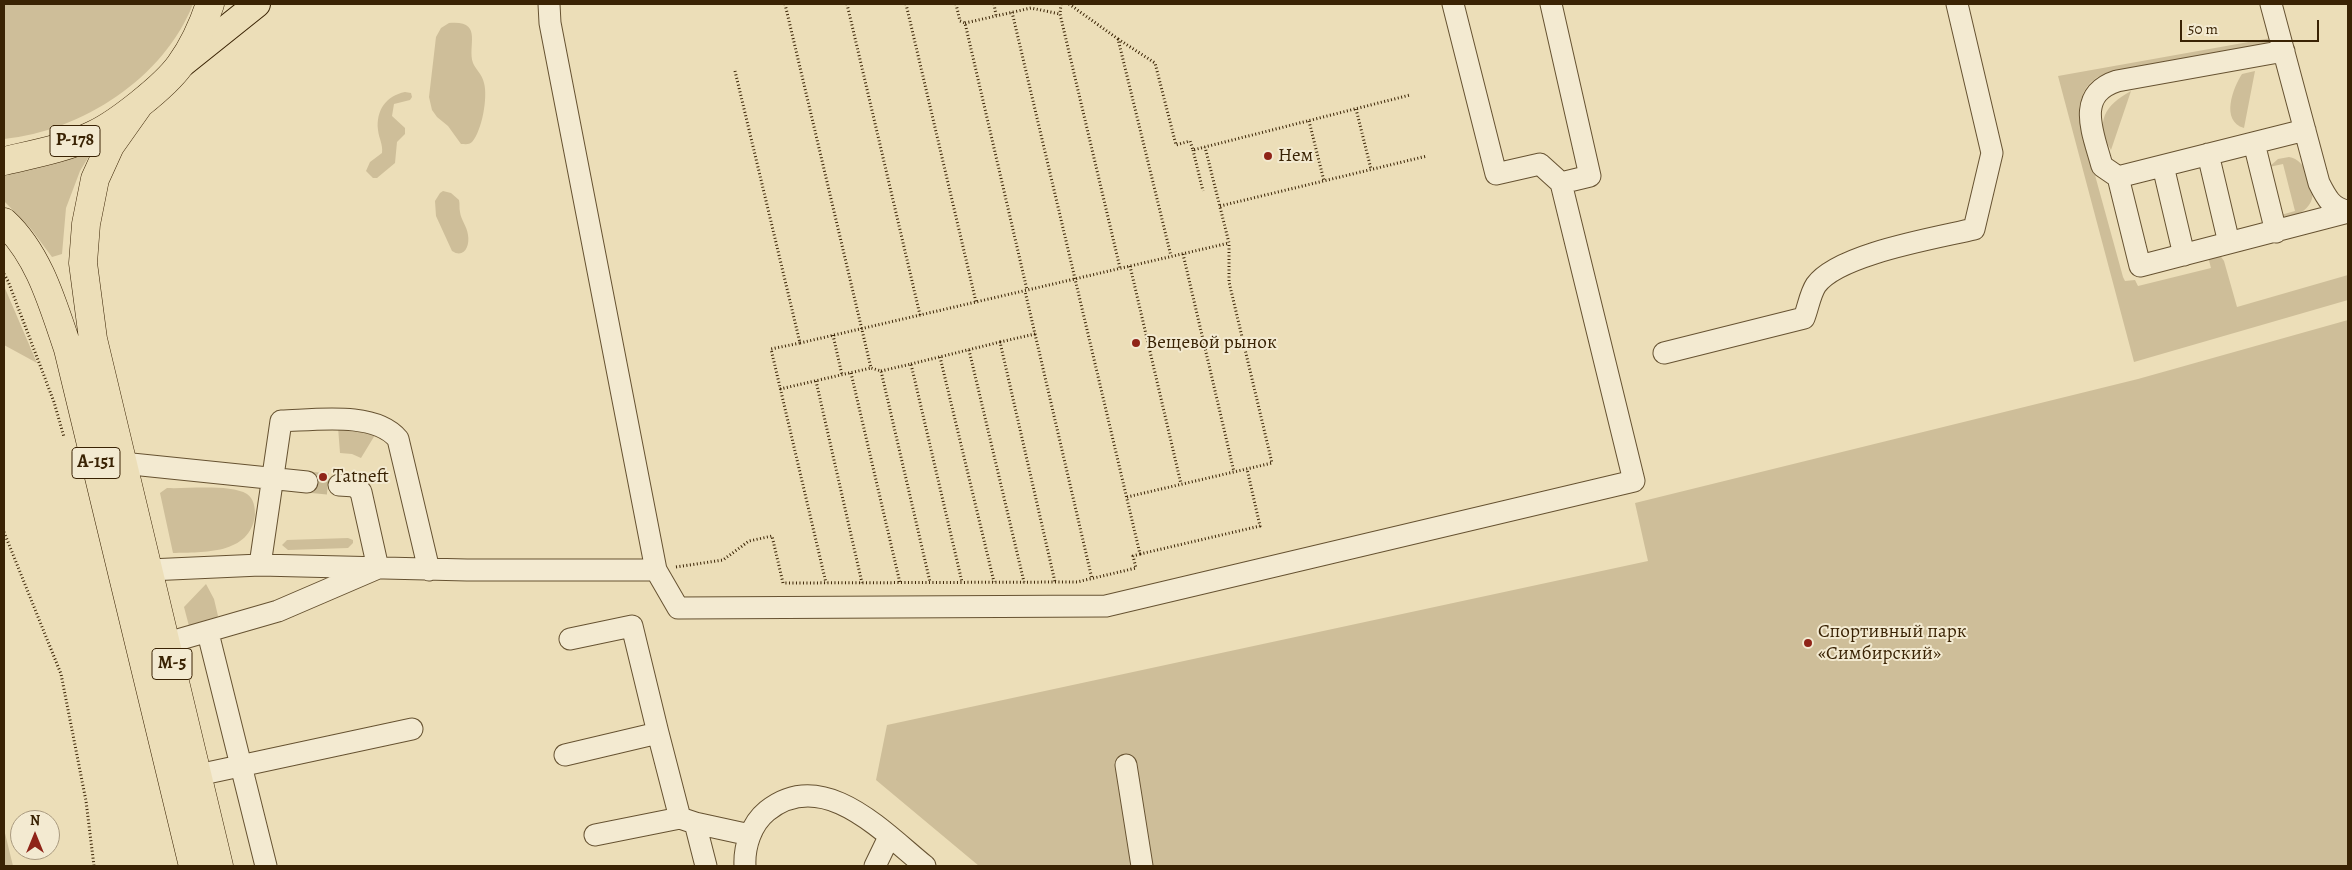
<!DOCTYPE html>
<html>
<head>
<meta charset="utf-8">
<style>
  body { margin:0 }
  #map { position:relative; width:2352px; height:870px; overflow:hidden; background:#ecdeb8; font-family:Alegreya,serif }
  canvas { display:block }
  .frame { position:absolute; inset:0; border:5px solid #3a2304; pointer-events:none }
  .north { position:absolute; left:10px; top:810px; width:50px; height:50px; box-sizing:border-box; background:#f3ead1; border:1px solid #a99a7f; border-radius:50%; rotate:0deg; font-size:14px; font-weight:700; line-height:20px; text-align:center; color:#3a2304 }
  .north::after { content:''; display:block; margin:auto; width:18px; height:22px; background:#8f2418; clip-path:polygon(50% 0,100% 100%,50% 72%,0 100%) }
  .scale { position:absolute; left:2180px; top:20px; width:139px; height:22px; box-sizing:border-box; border:2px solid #3a2304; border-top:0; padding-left:6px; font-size:15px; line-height:18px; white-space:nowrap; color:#3a2304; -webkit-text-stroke:4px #f3ead1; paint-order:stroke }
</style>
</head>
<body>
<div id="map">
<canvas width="2352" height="870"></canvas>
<div class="frame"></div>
<div class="north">N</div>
<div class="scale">50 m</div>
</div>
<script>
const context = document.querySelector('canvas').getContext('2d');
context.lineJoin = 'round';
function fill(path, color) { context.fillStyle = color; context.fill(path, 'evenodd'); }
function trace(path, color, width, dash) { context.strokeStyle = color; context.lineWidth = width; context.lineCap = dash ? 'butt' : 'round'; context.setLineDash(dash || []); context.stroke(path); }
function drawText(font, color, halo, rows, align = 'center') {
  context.font = font + ' Alegreya,serif'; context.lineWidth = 4; context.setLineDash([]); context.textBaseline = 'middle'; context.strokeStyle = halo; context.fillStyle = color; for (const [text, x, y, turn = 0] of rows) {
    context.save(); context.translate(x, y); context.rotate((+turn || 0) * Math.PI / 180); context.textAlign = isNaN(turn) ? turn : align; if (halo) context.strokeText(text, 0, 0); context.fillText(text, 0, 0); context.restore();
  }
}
fill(new Path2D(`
  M 4,4 L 193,4 C 164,78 82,131 4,139 Z
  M 449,23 C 484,20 467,45 473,63 C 476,70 482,74 484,83 C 488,97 482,131 472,142 C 469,145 465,144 461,144 L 448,126 L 437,117 L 432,110 L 429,97 L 436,37 L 441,28 Z
  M 2271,38 L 2265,45 L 2107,73 C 2086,80 2079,96 2079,117 L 2123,277 L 2125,281 L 2135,280 L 2138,286 L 2211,268 L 2207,253 L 2219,254 L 2224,261 L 2237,307 L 2348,275 L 2348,300 L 2134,362 L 2058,76 Z
  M 2255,71 L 2244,128 C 2220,121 2233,88 2242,74 Z
  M 2131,91 L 2111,150 C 2094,122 2105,105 2131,91 Z
  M 405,92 L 411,93 L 412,97 L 410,100 L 394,104 L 392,116 L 405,128 L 405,134 L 397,142 L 395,163 L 377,178 L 373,178 L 366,171 L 370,162 L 382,153 C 383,144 379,139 378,130 C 376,110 386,96 405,92 Z
  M 97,143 L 80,171 L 66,208 L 62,254 L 52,257 L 31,229 L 4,201 L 4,170 Z
  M 2289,157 C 2306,159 2320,191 2309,205 C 2303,214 2293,215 2284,217 L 2281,215 L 2295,211 L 2283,164 L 2269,167 L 2278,159 Z
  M 443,191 L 451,193 L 459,200 C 460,204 459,208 460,212 C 461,220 467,226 468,235 C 470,246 464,259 452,251 L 436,216 L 435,201 L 440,193 Z
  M 4,286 L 37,363 L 4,345 Z
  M 2348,320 L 2348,866 L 979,866 L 876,780 L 887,725 L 1648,561 L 1635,503 L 2138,379 Z
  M 338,427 L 375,435 L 361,458 L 352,454 L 340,453 Z
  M 167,488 C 187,489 230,484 247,494 C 254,499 255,507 255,515 C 250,555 203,552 173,553 L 160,493 Z
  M 348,538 L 353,540 L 353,543 L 348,548 L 288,550 L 282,545 L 287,540 Z
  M 206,584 L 214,599 L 218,616 L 216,619 L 189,626 L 184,607 Z
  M 4,829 L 13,866 L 4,866 Z`), '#cebe99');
trace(new Path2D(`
  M 307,482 L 339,485`), '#c8b994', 21, [21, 11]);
const minor = new Path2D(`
  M 549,4 L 550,23 L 656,570
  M 1453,4 L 1496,174 L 1540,164 L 1561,183
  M 2271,4 L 2319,183 C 2326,197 2332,209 2348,211
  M 2284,51 L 2117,81 C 2074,95 2094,135 2102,166 L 2118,177 L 2140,266 L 2348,212
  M 2254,143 L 2276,232
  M 2208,154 L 2229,243
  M 2163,166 L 2184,255
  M 2118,177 L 2305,130
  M 1664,353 L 1804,318 C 1808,308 1810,294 1816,285 C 1838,254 1936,238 1974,229 L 1992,153 L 1957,4
  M 122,463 L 307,482
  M 260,565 L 281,421 C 315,420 375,411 398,439 L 429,570
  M 149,570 L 260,565 L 467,570 L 656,570 L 678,608 L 1106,606 L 1634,481 L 1561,183 L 1590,176 L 1551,4
  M 208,633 L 266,866
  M 570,639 L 632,626 L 658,733
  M 167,643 L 278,611 L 378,568 L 361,492 L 355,486 L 339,485
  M 565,755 L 658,733 L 680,818
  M 1126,765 L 1142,866
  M 198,775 L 412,729
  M 695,823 L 750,835
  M 595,835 L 680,818 L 695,823 L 706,866
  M 745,866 C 744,847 751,824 767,811 C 823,766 883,832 925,866
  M 875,866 L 889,837`);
const major = new Path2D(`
  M 182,64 L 257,4`);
const highway = new Path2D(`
  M 139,105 L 110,146 L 95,179 L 86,224 L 83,263 L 93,339 L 219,866
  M 4,161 C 34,154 67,148 95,134 C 118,123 165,86 180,65 C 193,47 203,25 210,4
  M 4,222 C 39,254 53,305 68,349 L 193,866`);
trace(minor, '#665231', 23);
trace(major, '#3a2304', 28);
trace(highway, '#3a2304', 29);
trace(new Path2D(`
  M 785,4 L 871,368 L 881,371 L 930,582
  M 847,4 L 920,315
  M 906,4 L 976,302
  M 956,4 L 960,21 L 965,23 L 1027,290
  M 994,4 L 996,15
  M 1061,4 L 1060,14 L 1120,268
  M 1069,4 L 1118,39 L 1171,256
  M 965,23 L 1031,8 L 1060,14
  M 1118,39 L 1155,63 L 1176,145 L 1190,141 L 1193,150 L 1410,95
  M 735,71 L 800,343 L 771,349 L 826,583
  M 1356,109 L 1371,169
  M 1309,121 L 1324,181
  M 1193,150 L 1203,191
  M 1220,206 L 1427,156
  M 1183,254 L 1234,472
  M 1130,266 L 1181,484
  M 4,274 L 8,281 L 54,402 L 64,437
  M 1035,334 L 1092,579
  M 833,335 L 842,375
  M 1000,342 L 1035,334 L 1025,291
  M 800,343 L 1229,243
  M 969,350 L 1024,582
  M 940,357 L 994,582
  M 911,364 L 1000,342 L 1055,582
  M 881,371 L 911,364 L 962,582
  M 851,373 L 900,583
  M 816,381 L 862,583
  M 780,389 L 871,368
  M 1127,497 L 1272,463 L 1229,282 L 1229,243 L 1205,147
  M 4,532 L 61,674 L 86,801 L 94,866
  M 1140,554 L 1260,526 L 1247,469
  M 676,567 L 723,560 L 749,541 L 772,536 L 783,583 L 1077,582 L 1136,568 L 1133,556 L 1140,554 L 1012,12`), '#3a2304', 3, [1, 2.5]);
trace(minor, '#f3ead1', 21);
trace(major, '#ecdeb8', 26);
trace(highway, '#ecdeb8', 28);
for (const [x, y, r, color] of [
  [1268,156,5,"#8f2418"],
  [1136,343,5,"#8f2418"],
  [323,477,5,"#8f2418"],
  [1808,643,5,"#8f2418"]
]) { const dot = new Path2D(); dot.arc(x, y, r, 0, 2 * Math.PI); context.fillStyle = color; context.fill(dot); trace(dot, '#f3ead1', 2); }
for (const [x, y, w] of [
  [75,141,50],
  [96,463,48],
  [172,664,40]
]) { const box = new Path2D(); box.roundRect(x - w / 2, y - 15.5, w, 31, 4); context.fillStyle = '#f3ead1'; context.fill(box); trace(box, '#3a2304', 1); }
drawText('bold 18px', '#3a2304', null, [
  ["Р-178",75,141],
  ["А-151",96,463],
  ["М-5",172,664]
]);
drawText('19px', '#3a2304', '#f3ead1', [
  ["Нем",1278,156],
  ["Вещевой рынок",1146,343],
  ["Tatneft",333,477],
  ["Спортивный парк",1818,632],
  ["«Симбирский»",1818,654]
], 'left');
</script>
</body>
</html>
